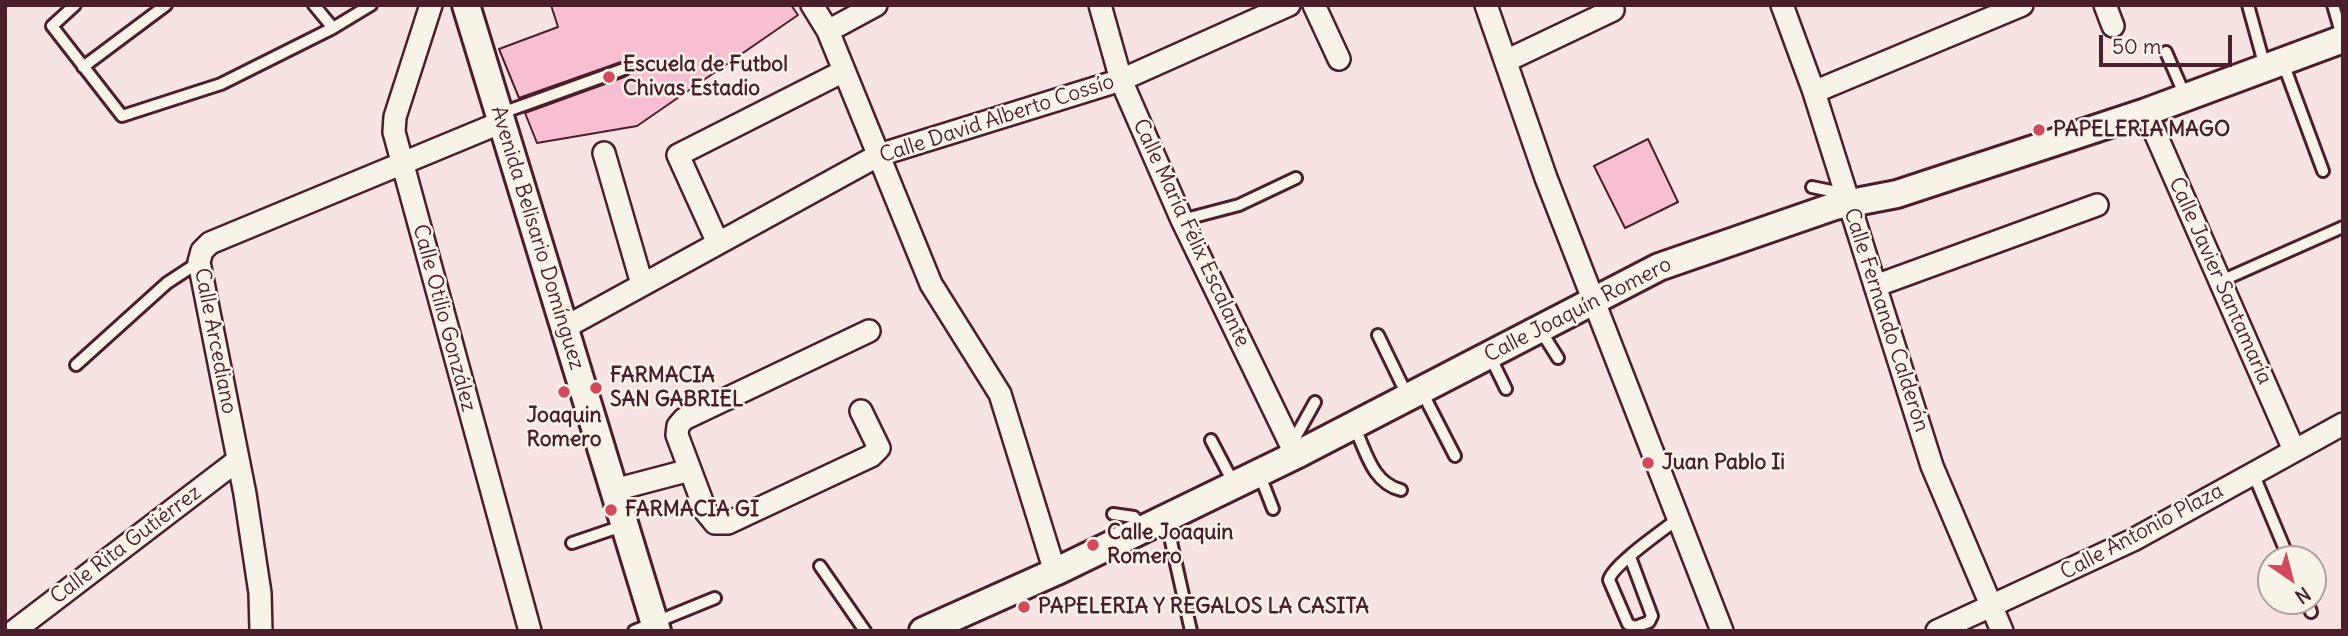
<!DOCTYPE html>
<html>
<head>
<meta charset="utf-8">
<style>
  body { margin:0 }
  #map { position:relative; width:2348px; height:636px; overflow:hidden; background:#f7e3e1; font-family:Delius,sans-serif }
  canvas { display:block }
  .frame { position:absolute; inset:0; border:7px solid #4a1f2b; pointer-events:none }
  .north { position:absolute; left:2257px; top:545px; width:70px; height:70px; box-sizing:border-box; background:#f7f3e8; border:2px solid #b29e9c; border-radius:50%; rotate:145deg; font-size:19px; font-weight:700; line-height:28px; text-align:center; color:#4a1f2b }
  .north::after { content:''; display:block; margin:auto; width:24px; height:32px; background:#d1495b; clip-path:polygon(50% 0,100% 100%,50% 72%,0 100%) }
  .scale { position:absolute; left:2099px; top:35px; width:133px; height:32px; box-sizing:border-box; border:4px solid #4a1f2b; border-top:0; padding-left:9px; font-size:21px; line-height:24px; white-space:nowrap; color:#4a1f2b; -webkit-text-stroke:5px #f7f3e8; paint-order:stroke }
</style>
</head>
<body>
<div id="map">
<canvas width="2348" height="636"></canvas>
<div class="frame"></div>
<div class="north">N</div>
<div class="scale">50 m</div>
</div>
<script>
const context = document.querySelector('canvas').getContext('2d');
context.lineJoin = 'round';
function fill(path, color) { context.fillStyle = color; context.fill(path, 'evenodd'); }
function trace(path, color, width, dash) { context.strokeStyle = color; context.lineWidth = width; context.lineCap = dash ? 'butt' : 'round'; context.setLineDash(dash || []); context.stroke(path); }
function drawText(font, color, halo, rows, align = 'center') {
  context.font = font + ' Delius,sans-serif'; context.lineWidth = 5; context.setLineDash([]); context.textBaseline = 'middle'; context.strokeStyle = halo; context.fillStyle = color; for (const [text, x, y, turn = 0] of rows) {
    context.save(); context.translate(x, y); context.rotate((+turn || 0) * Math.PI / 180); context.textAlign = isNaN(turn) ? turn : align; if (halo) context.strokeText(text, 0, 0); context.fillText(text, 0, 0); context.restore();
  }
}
const building = new Path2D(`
  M 551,5 L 791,5 L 798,15 L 637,126 L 537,143 L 525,113 L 627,76 L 632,70 L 629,63 L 621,62 L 519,98 L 499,49 L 558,27 Z
  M 1648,139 L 1678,202 L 1625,228 L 1594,166 Z`);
fill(building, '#f8bfd2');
trace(building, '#4a1f2b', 2);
const service = new Path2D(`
  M 75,5 L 52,26 L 122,116 L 221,84 L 333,28 L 371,5
  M 314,5 L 333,28
  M 2248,5 L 2265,67
  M 2333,5 L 2343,39
  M 2166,52 L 2186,98
  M 2283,63 L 2323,171
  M 83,67 L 166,5
  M 499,114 L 624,69
  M 1812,187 L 1846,194
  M 1182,220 L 1239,205 L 1296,178
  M 2221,281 L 2343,227
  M 1539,328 L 1558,358
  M 1378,335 L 1408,397
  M 1490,356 L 1506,389
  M 76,365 L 167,283 L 199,262
  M 1421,390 L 1455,456
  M 1354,426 C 1366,451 1372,483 1401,490
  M 1211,440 L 1234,484
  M 1291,445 L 1315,402
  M 1259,473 L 1273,509
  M 2253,473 L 2289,559
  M 1113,514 L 1134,517 L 1143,528
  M 1166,519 L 1191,631
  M 572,543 L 625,525
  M 1630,557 L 1652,616 L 1649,622 L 1635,627 L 1628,624 L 1609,580 C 1612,565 1665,529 1679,518
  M 820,566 L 865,631
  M 2307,601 L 2311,612
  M 634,631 L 715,598`);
const minor = new Path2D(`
  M 431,5 L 395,117 L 394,132 L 530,631
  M 812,5 L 828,31 L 931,284 L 1000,394 L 1055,572
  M 1100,5 L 1121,80 L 1182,220 L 1291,445 L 1300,453
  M 1314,5 L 1339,59
  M 1486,5 L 1546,178 L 1722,631
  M 1782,5 L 1814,92 L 1932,466 L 2002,631
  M 2105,5 L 2113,26
  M 828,31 L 876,5
  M 1508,60 L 1613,10
  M 1814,92 L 2022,5
  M 2146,112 L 2294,450
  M 604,153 L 642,284
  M 717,241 L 678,155 L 844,71
  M 1875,286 L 2097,205
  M 564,328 L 879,155 L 1121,80 L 1289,5
  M 861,411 L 879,448 L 871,456 L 728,523 L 715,523 L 706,512 L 677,435 L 678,426 L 684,419 L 869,331
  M 614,490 L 690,470
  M 14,631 L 238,460
  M 261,631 L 260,593 L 245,494 L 199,262 L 202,251 L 210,243 L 502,122
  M 1937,631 L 2133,540 L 2343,424`);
const tertiary = new Path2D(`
  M 466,5 L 657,631
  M 923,631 L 1055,572 L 1300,453 L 1659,267 L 1835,206 L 1897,194 L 2146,112 L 2343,39`);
trace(service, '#4a1f2b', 16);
trace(minor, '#4a1f2b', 26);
trace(tertiary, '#4a1f2b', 32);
trace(service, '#f7f3e8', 10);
trace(minor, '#f7f3e8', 21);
trace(tertiary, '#f7f3e8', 26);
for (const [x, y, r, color] of [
  [609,77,7,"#d1495b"],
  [2039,130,7,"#d1495b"],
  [596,388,7,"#d1495b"],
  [564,392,7,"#d1495b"],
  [1648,463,7,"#d1495b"],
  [611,510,7,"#d1495b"],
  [1093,545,7,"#d1495b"],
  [1024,607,7,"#d1495b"]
]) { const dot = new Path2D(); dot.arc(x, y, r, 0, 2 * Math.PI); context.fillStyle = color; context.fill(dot); trace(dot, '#f7f3e8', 2.5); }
drawText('bold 21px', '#4a1f2b', '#f7f3e8', [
  ["Escuela de Futbol",623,65],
  ["Chivas Estadio",623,89],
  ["PAPELERIA MAGO",2053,130],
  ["FARMACIA",610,376],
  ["SAN GABRIEL",610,400],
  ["Joaquin",564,416,"center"],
  ["Romero",564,440,"center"],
  ["Juan Pablo Ii",1662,463],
  ["FARMACIA GI",625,510],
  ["Calle Joaquin",1107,533],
  ["Romero",1107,557],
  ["PAPELERIA Y REGALOS LA CASITA",1038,607]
], 'left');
drawText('21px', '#4a1f2b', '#f7f3e8', [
  ["Calle David Alberto Cossío",997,119,-18],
  ["Calle María Félix Escalante",1191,233,65],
  ["Avenida Belisario Domínguez",537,238,73],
  ["Calle Javier Santamaría",2220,281,66],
  ["Calle Joaquín Romero",1578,310,-27],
  ["Calle Otilio González",444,318,75],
  ["Calle Fernando Calderón",1886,320,72],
  ["Calle Arcediano",215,341,79],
  ["Calle Antonio Plaza",2142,532,-28],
  ["Calle Rita Gutiérrez",126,545,-37]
]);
</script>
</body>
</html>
